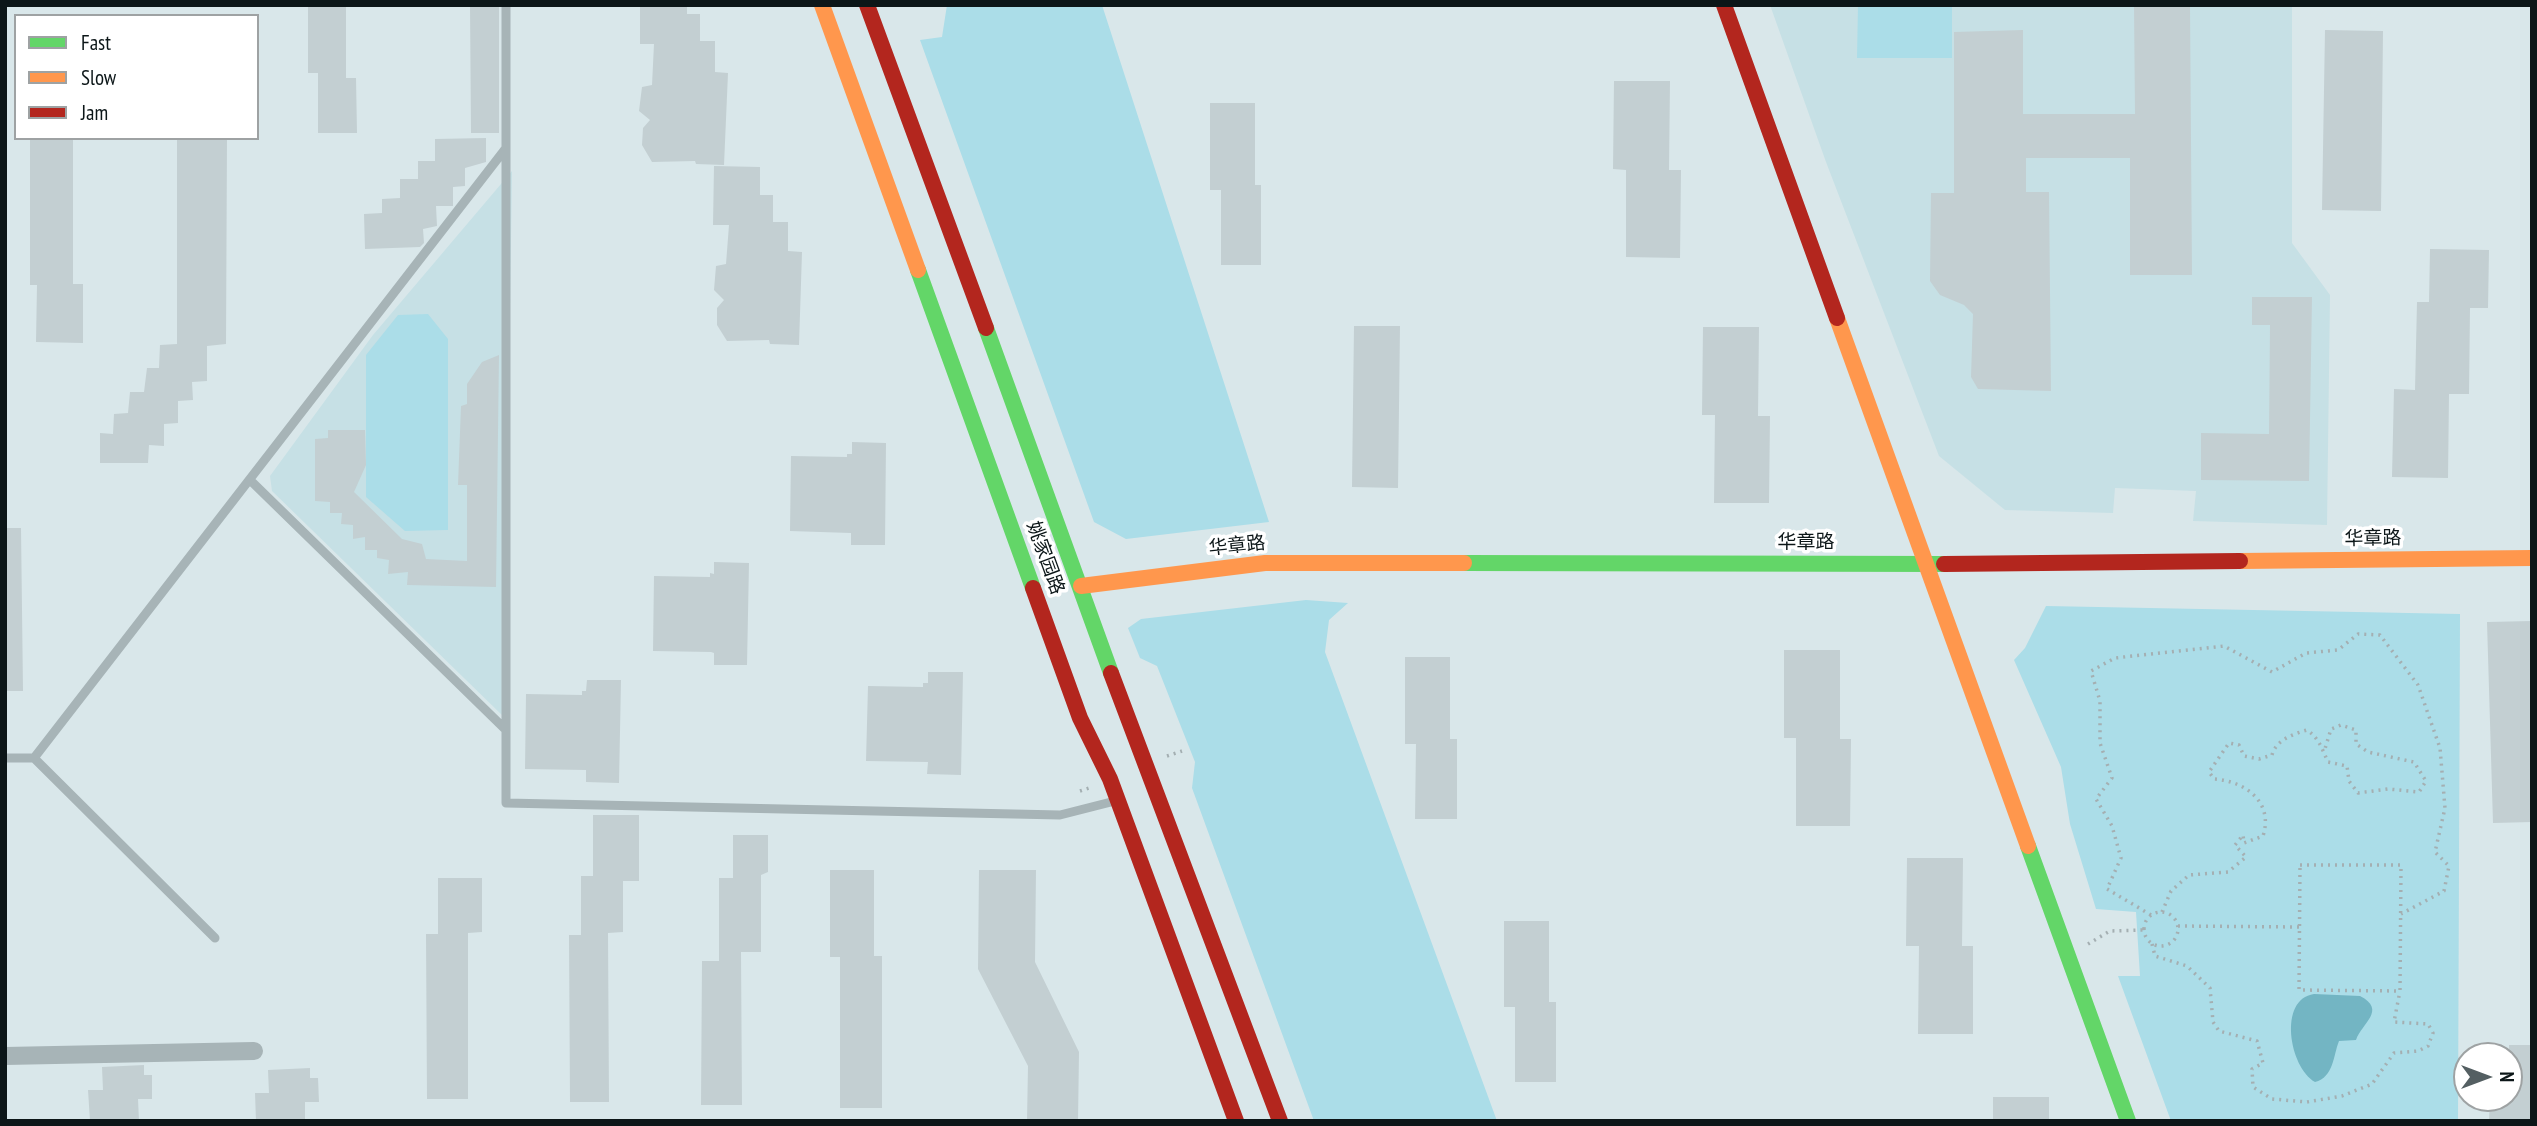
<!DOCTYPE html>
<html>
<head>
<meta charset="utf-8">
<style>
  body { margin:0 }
  #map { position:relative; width:2537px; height:1126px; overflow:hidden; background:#d9e7ea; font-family:"PT Sans Narrow",sans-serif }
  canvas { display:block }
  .frame { position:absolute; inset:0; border:7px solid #0c1618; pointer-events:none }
  .legend { position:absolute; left:14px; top:14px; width:245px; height:126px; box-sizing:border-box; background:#fff; border:2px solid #9ea2a3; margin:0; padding:9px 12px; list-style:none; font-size:21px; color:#0c1618 }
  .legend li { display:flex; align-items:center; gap:14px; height:35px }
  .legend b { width:35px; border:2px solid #9ea2a3 }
  .north { position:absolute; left:2453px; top:1042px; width:70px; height:70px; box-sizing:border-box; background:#fff; border:2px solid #9ea2a3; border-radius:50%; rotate:90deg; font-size:19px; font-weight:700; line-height:28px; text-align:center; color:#0c1618 }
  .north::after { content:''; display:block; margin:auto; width:24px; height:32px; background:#545f62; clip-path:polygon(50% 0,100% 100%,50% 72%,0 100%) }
</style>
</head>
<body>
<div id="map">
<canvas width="2537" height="1126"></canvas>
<div class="frame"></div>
<ul class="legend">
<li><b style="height:9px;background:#63d668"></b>Fast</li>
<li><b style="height:9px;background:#ff974d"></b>Slow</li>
<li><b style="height:9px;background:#b3261e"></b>Jam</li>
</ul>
<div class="north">N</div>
</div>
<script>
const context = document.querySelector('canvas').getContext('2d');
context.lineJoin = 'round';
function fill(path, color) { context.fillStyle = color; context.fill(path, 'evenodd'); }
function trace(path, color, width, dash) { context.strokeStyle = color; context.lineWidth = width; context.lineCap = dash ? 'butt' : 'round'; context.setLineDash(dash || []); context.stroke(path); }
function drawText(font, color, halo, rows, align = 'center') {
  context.font = font + ' "PT Sans Narrow","Noto Sans SC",sans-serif'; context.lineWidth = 7; context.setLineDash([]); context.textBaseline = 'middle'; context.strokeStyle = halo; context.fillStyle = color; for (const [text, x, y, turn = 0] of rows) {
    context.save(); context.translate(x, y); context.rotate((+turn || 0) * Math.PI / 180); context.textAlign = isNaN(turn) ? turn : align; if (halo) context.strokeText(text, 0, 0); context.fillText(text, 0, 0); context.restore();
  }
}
fill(new Path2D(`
  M 1770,5 L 2292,5 L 2292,243 L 2330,295 L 2327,525 L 2193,521 L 2196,491 L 2115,488 L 2113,513 L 2005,510 L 1939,456 L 1826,162 Z
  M 512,171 L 504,717 L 272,491 L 270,476 L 373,335 Z`), '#c6e0e5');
fill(new Path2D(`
  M 947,5 L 1102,5 L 1269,522 L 1126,539 L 1094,522 L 920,40 L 942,37 Z
  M 1858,5 L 1952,5 L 1952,58 L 1857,58 Z
  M 428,314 L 448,339 L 448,530 L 405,531 L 366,497 L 366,355 L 398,315 Z
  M 1306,600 L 1348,603 L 1329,620 L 1325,652 L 1497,1121 L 1314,1121 L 1192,788 L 1195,762 L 1157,666 L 1140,658 L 1128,628 L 1141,619 Z
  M 2046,606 L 2460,614 L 2458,1121 L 2171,1121 L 2118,976 L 2140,976 L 2136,912 L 2096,909 L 2070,824 L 2061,767 L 2014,660 L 2025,648 Z`), '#abdde8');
fill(new Path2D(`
  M 2314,994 L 2360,996 C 2387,1010 2362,1023 2356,1040 L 2339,1041 C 2333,1056 2334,1077 2315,1082 C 2289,1067 2278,999 2314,994 Z`), '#73b5c3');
fill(new Path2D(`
  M 308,5 L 346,5 L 346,78 L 356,78 L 357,133 L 318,133 L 318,73 L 308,73 Z
  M 470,5 L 499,5 L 499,133 L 471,133 Z
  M 640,5 L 687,5 L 687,14 L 700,14 L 700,41 L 715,41 L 715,72 L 728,73 L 724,165 L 696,164 L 695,161 L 652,162 L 642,145 L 643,128 L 650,120 L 639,111 L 642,87 L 652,85 L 654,44 L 640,44 Z
  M 2134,5 L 2190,5 L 2192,275 L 2130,275 L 2130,158 L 2026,158 L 2026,192 L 2049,192 L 2051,391 L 1978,389 L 1971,377 L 1973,314 L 1964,305 L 1940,295 L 1930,281 L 1931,193 L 1954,193 L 1954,32 L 2023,30 L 2023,114 L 2135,114 Z
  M 2325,30 L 2383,31 L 2381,211 L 2322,210 Z
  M 1614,81 L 1670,81 L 1669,170 L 1681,170 L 1680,258 L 1626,257 L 1626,170 L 1613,169 Z
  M 1210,103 L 1255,103 L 1255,185 L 1261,185 L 1261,265 L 1221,265 L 1221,190 L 1210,190 Z
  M 30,138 L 73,138 L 73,284 L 83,284 L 83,343 L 36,342 L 37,285 L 30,285 Z
  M 177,138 L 227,138 L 226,344 L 207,346 L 207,381 L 192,382 L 193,400 L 178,401 L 178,423 L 164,424 L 164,446 L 149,445 L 148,463 L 100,463 L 100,433 L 113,434 L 114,414 L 128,413 L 130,392 L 144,392 L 147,368 L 159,368 L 160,345 L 177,344 Z
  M 486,138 L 486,162 L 465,168 L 465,186 L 453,187 L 453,206 L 436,206 L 437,226 L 423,229 L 424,243 L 420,247 L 365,249 L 364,214 L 382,213 L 382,199 L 400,198 L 400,179 L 418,179 L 418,161 L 435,161 L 435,139 Z
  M 714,166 L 760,167 L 760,195 L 773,195 L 773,222 L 788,222 L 788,251 L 802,252 L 799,345 L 770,344 L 769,340 L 727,341 L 717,325 L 717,308 L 724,300 L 714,290 L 716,266 L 726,264 L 729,225 L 713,225 Z
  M 2430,249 L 2489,250 L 2488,308 L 2470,308 L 2469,394 L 2449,394 L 2448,478 L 2392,477 L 2394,389 L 2415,390 L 2417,302 L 2429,302 Z
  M 2252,297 L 2312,297 L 2309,481 L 2201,480 L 2201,433 L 2269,434 L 2270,325 L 2252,325 Z
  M 1354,326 L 1400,326 L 1398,488 L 1352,487 Z
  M 1703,327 L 1759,327 L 1758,416 L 1770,416 L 1769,503 L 1714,503 L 1715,415 L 1702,415 Z
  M 499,355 L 496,587 L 407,585 L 408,572 L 388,574 L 389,560 L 377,558 L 377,550 L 365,550 L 365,537 L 353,539 L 353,525 L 341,524 L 342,513 L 330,513 L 330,502 L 315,501 L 315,439 L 328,438 L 328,430 L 365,430 L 366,465 L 354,492 L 402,539 L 422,544 L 426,559 L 467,561 L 467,485 L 458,485 L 461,406 L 467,404 L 467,384 L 482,362 Z
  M 852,442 L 886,443 L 885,545 L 851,545 L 851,533 L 790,531 L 791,456 L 847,457 L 847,454 L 852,454 Z
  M 5,528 L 21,528 L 23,691 L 5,691 Z
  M 714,562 L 749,563 L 747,665 L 714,665 L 714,653 L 711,652 L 653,651 L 654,576 L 710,577 L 710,573 L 714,574 Z
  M 2532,621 L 2532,822 L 2493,823 L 2487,622 Z
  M 1784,650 L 1840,650 L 1840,739 L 1851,739 L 1850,826 L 1796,826 L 1796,738 L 1784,738 Z
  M 1405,657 L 1450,657 L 1450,739 L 1457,739 L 1457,819 L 1415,819 L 1416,744 L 1405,744 Z
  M 928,672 L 963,672 L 961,775 L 927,774 L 928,762 L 866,761 L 868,686 L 923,687 L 923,683 L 928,683 Z
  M 587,680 L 621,680 L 619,783 L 586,782 L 586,770 L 525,769 L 526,694 L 582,695 L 582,691 L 586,691 Z
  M 593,815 L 639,815 L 639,881 L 623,881 L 623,932 L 608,933 L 609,1102 L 570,1102 L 569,935 L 581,935 L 581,876 L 593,876 Z
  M 733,835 L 768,835 L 768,872 L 761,875 L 761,952 L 741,952 L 742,1105 L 701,1105 L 702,961 L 719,961 L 719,878 L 733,878 Z
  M 1907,858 L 1963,858 L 1962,946 L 1973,946 L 1973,1034 L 1918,1034 L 1919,946 L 1906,946 Z
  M 830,870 L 874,870 L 874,956 L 882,956 L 882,1108 L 840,1108 L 840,957 L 830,957 Z
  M 979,870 L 1036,870 L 1035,962 L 1079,1052 L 1078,1121 L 1027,1121 L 1028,1066 L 978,969 Z
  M 438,878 L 482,878 L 482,932 L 468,933 L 468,1099 L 427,1099 L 426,934 L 438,934 Z
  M 1504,921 L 1549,921 L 1549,1002 L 1556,1002 L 1556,1082 L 1515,1082 L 1515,1007 L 1504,1007 Z
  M 2509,1045 L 2532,1045 L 2532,1121 L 2489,1121 L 2490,1098 L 2509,1098 Z
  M 144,1065 L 144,1075 L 152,1075 L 152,1099 L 138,1099 L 139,1121 L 90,1121 L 88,1090 L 103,1090 L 102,1067 Z
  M 310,1068 L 310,1078 L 318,1078 L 319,1102 L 305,1102 L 305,1121 L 256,1121 L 255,1093 L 269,1093 L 268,1070 Z
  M 1993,1097 L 2049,1097 L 2049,1121 L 1993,1121 Z`), '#c3cfd2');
trace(new Path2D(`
  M 1167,756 L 1182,751
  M 1080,791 L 1089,788
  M 2300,865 L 2401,865 L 2400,991 L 2299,990 Z
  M2144 929a17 17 0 1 1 34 0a17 17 0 1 1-34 0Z
  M 2162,912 L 2171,891 L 2189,875 L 2228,872 L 2246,857 L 2235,845 L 2243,835 L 2244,843 L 2263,836 C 2274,802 2245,781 2214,779 L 2209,772 L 2229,743 L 2239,745 L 2244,756 L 2259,759 L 2272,755 C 2276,740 2293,734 2307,730 C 2319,738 2322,749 2328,762 L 2347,766 L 2349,781 L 2358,793 L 2388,789 L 2419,792 L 2426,781 L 2414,762 L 2368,752 L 2356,744 L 2356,730 L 2341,725 L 2331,729 L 2324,752
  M 2151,915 L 2107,889 L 2121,858 L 2112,826 L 2096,799 L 2112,778 L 2100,743 L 2100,701 L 2091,671 L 2115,658 L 2224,646 L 2272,672 L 2306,653 L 2338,650 L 2358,634 L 2380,635 L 2418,685 L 2440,748 L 2445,808 L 2435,852 L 2449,866 L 2444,891 L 2401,914
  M 2178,926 L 2299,927
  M 2088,944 L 2110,931 L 2143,930
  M 2152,944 L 2155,956 L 2187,966 L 2210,988 L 2213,1022 L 2219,1031 L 2257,1041 L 2263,1063 L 2252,1069 L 2253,1087 L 2272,1099 L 2307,1102 L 2342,1096 L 2372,1084 L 2394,1053 L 2418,1051 L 2428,1046 L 2433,1033 L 2428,1024 L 2394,1022 L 2400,991`), '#a4afb2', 3.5, [2, 5]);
trace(new Path2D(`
  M 506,5 L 506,803 L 1060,815 L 1115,801
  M 250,480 L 506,730
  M 5,758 L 34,758 L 215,938
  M 34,758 L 506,148`), '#a7b4b7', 9);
trace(new Path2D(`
  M 5,1056 L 254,1051`), '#a7b4b7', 18);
trace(new Path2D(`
  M 918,270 L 1033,588
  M 986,328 L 1111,673
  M 1464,563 L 1944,564
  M 2028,846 L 2128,1121`), '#63d668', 16);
trace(new Path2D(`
  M 822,5 L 918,270
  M 1837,318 L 2028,846
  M 2240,561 L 2532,558
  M 1081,586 L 1265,563 L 1464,563`), '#ff974d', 16);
trace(new Path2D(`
  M 867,5 L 986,328
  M 1724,5 L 1837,318
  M 1944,564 L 2240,561
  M 1033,588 L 1080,718 L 1110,779 L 1236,1121
  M 1111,673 L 1280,1121`), '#b3261e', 16);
drawText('19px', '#0c1618', '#fff', [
  ["华章路",2373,539,-1],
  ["华章路",1806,543],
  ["华章路",1237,546,-6],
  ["姚家园路",1045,558,70]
]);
</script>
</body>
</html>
